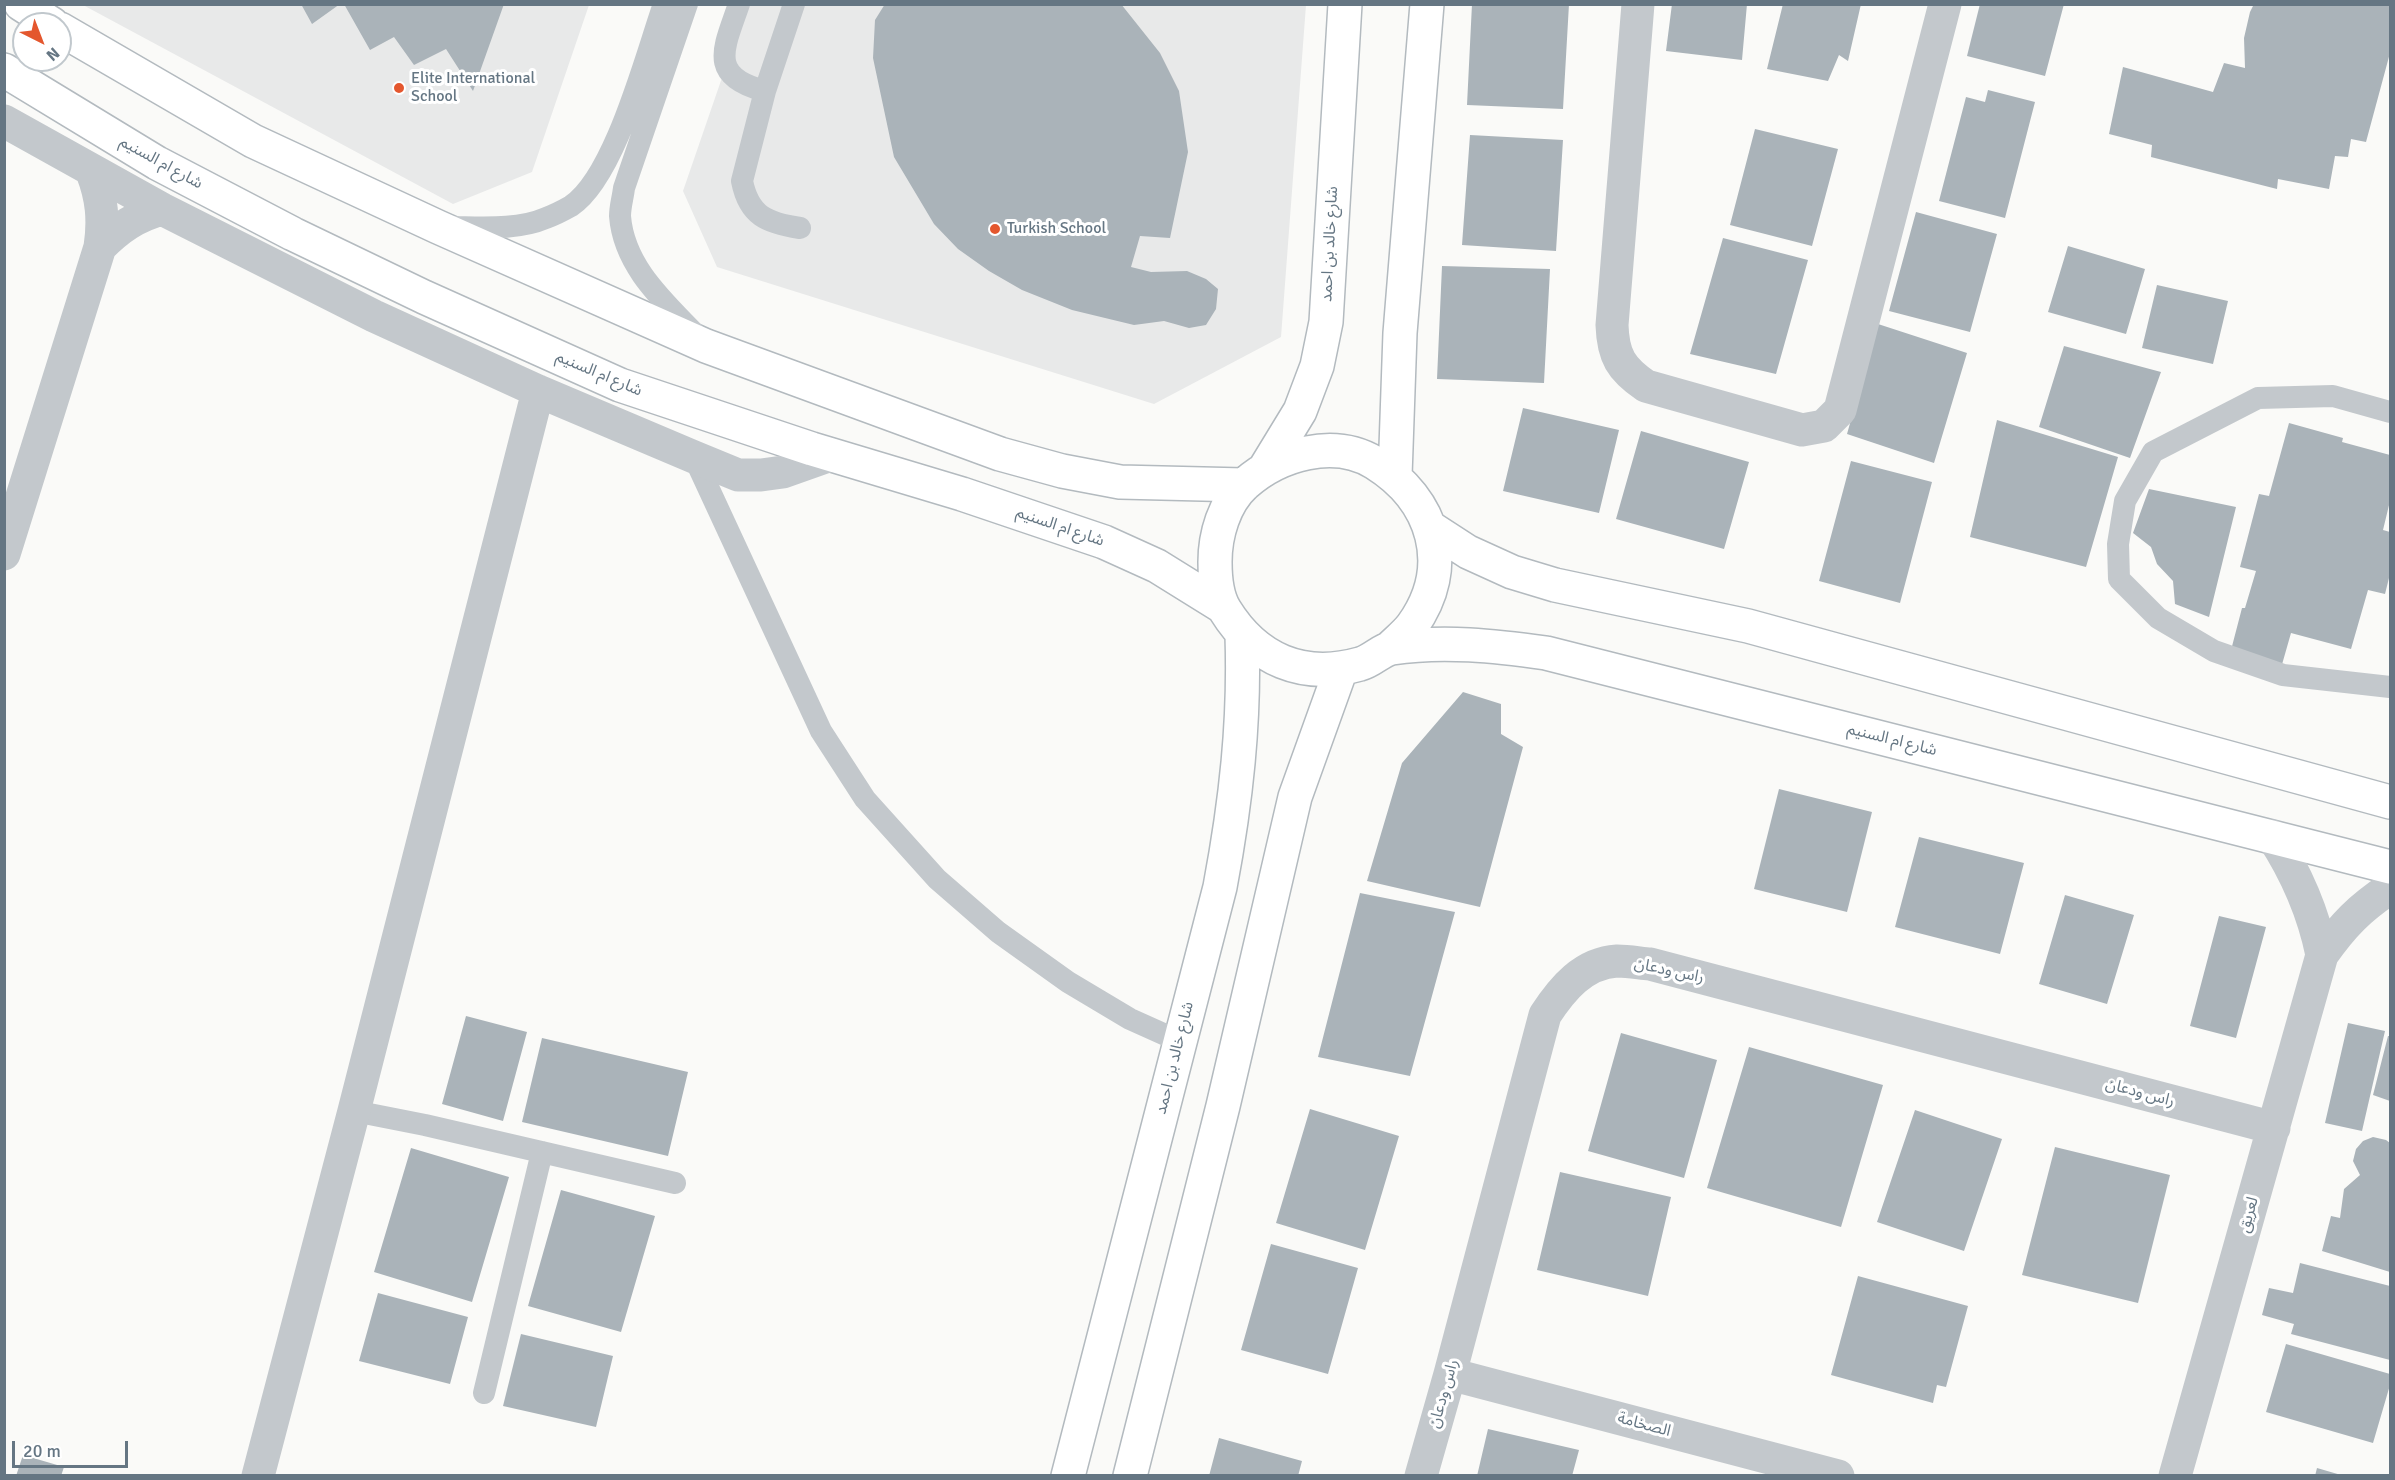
<!DOCTYPE html>
<html>
<head>
<meta charset="utf-8">
<style>
  body { margin:0 }
  #map { position:relative; width:2395px; height:1480px; overflow:hidden; background:#fafaf8; font-family:Signika,sans-serif }
  canvas { display:block }
  .frame { position:absolute; inset:0; border:6px solid #657683; pointer-events:none }
  .north { position:absolute; left:12px; top:12px; width:60px; height:60px; box-sizing:border-box; background:#fff; border:2px solid #c1c8cd; border-radius:50%; rotate:138deg; font-size:16px; font-weight:700; line-height:24px; text-align:center; color:#657683 }
  .north::after { content:''; display:block; margin:auto; width:21px; height:27px; background:#e4572e; clip-path:polygon(50% 0,100% 100%,50% 72%,0 100%) }
  .scale { position:absolute; left:12px; top:1441px; width:116px; height:27px; box-sizing:border-box; border:3px solid #657683; border-top:0; padding-left:8px; font-size:18px; line-height:21px; white-space:nowrap; color:#657683; -webkit-text-stroke:4px #fff; paint-order:stroke }
</style>
</head>
<body>
<div id="map">
<canvas width="2395" height="1480"></canvas>
<div class="frame"></div>
<div class="north">N</div>
<div class="scale">20 m</div>
</div>
<script>
const context = document.querySelector('canvas').getContext('2d');
context.lineJoin = 'round';
function fill(path, color) { context.fillStyle = color; context.fill(path, 'evenodd'); }
function trace(path, color, width, dash) { context.strokeStyle = color; context.lineWidth = width; context.lineCap = dash ? 'butt' : 'round'; context.setLineDash(dash || []); context.stroke(path); }
function drawText(font, color, halo, rows, align = 'center') {
  context.font = font + ' Signika,"Noto Sans Arabic",sans-serif'; context.lineWidth = 6; context.setLineDash([]); context.textBaseline = 'middle'; context.strokeStyle = halo; context.fillStyle = color; for (const [text, x, y, turn = 0] of rows) {
    context.save(); context.translate(x, y); context.rotate((+turn || 0) * Math.PI / 180); context.textAlign = isNaN(turn) ? turn : align; if (halo) context.strokeText(text, 0, 0); context.fillText(text, 0, 0); context.restore();
  }
}
fill(new Path2D(`
  M 83,5 L 589,5 L 532,172 L 453,204 Z
  M 747,5 L 1306,5 L 1281,337 L 1154,404 L 717,267 L 683,191 Z`), '#e8e9e9');
fill(new Path2D(`
  M 301,4 L 340,4 L 312,24 Z
  M 344,4 L 504,4 L 473,91 L 446,49 L 414,65 L 394,37 L 370,50 Z
  M 885,4 L 1121,4 L 1160,53 L 1179,91 L 1188,152 L 1170,238 L 1140,236 L 1131,267 L 1151,272 L 1187,271 L 1206,279 L 1218,289 L 1216,309 L 1206,325 L 1189,328 L 1164,321 L 1134,325 L 1072,310 L 1022,290 L 989,271 L 958,249 L 934,224 L 894,157 L 873,58 L 875,20 Z
  M 1472,4 L 1569,4 L 1563,109 L 1467,105 Z
  M 1672,4 L 1747,4 L 1742,60 L 1666,51 Z
  M 1783,4 L 1861,4 L 1848,61 L 1839,55 L 1828,81 L 1767,69 Z
  M 1980,4 L 2064,4 L 2045,76 L 1967,56 Z
  M 2254,4 L 2390,4 L 2390,53 L 2366,142 L 2351,139 L 2348,157 L 2335,156 L 2329,189 L 2278,179 L 2277,189 L 2151,157 L 2152,145 L 2109,134 L 2123,67 L 2213,92 L 2224,63 L 2245,68 L 2244,38 L 2250,12 Z
  M 1988,90 L 2035,102 L 2005,218 L 1939,201 L 1966,97 L 1985,102 Z
  M 1755,129 L 1838,149 L 1812,246 L 1730,225 Z
  M 1470,135 L 1563,140 L 1556,251 L 1462,245 Z
  M 1916,212 L 1997,234 L 1970,332 L 1889,311 Z
  M 1723,238 L 1808,260 L 1776,374 L 1690,354 Z
  M 2068,246 L 2145,269 L 2126,334 L 2048,312 Z
  M 1442,266 L 1550,269 L 1544,383 L 1437,379 Z
  M 2157,285 L 2228,301 L 2213,364 L 2142,348 Z
  M 1878,324 L 1967,353 L 1934,463 L 1847,434 Z
  M 2064,346 L 2161,372 L 2130,458 L 2039,427 Z
  M 1523,408 L 1619,430 L 1599,513 L 1503,491 Z
  M 1997,420 L 2118,457 L 2086,567 L 1970,537 Z
  M 2289,423 L 2343,438 L 2342,442 L 2390,455 L 2390,501 L 2383,530 L 2390,532 L 2390,574 L 2385,594 L 2368,590 L 2351,649 L 2291,633 L 2281,668 L 2230,654 L 2242,608 L 2245,608 L 2256,571 L 2240,567 L 2259,494 L 2269,496 Z
  M 1641,431 L 1749,462 L 1724,549 L 1616,519 Z
  M 1851,461 L 1932,482 L 1900,603 L 1819,581 Z
  M 2149,489 L 2236,507 L 2209,617 L 2175,604 L 2173,581 L 2157,564 L 2151,547 L 2133,533 Z
  M 1463,692 L 1501,704 L 1501,734 L 1523,747 L 1480,907 L 1367,881 L 1402,763 Z
  M 1779,789 L 1872,812 L 1847,912 L 1754,889 Z
  M 1919,837 L 2024,863 L 2000,954 L 1895,927 Z
  M 1360,893 L 1455,912 L 1410,1076 L 1318,1057 Z
  M 2065,895 L 2134,915 L 2107,1004 L 2039,984 Z
  M 2219,916 L 2266,927 L 2236,1038 L 2190,1026 Z
  M 466,1016 L 527,1032 L 503,1121 L 442,1104 Z
  M 2348,1023 L 2385,1031 L 2362,1131 L 2325,1123 Z
  M 1621,1033 L 1717,1060 L 1684,1178 L 1588,1151 Z
  M 2388,1036 L 2390,1036 L 2390,1101 L 2373,1095 Z
  M 542,1038 L 688,1072 L 668,1156 L 522,1122 Z
  M 1749,1047 L 1883,1085 L 1841,1227 L 1707,1188 Z
  M 1310,1109 L 1399,1136 L 1365,1250 L 1276,1223 Z
  M 1915,1110 L 2002,1139 L 1964,1251 L 1877,1222 Z
  M 2373,1137 L 2386,1140 L 2390,1143 L 2390,1272 L 2322,1251 L 2331,1216 L 2340,1218 L 2344,1189 L 2360,1175 L 2353,1161 L 2356,1149 L 2363,1141 Z
  M 2055,1147 L 2170,1175 L 2138,1303 L 2022,1275 Z
  M 411,1148 L 509,1177 L 472,1302 L 374,1272 Z
  M 1560,1172 L 1671,1197 L 1648,1296 L 1537,1270 Z
  M 561,1190 L 655,1216 L 621,1332 L 528,1306 Z
  M 1271,1244 L 1358,1268 L 1328,1374 L 1241,1350 Z
  M 2300,1263 L 2390,1286 L 2390,1360 L 2291,1334 L 2294,1324 L 2262,1315 L 2269,1288 L 2293,1293 Z
  M 1858,1276 L 1968,1306 L 1946,1387 L 1937,1385 L 1933,1403 L 1831,1375 Z
  M 378,1293 L 468,1317 L 450,1384 L 359,1361 Z
  M 521,1334 L 613,1356 L 596,1427 L 503,1406 Z
  M 2286,1344 L 2390,1374 L 2390,1385 L 2373,1443 L 2266,1412 Z
  M 1488,1429 L 1579,1450 L 1572,1476 L 1477,1476 Z
  M 1219,1438 L 1302,1461 L 1298,1476 L 1209,1476 Z
  M 23,1455 L 64,1467 L 61,1476 L 16,1476 Z
  M 2317,1468 L 2341,1475 L 2341,1476 L 2315,1476 Z`), '#aab3b9');
const secondary = new Path2D(`
  M 21,4 L 52,24
  M 60,29 L 253,141 L 438,227 L 706,346 L 1000,454 L 1062,471 L 1120,482 L 1244,485
  M 4,70 L 157,163 L 293,234 L 424,297 L 620,385 L 812,449 L 962,494 L 1104,542 L 1157,566 L 1223,607
  M 1264,470 L 1300,411 L 1317,366 L 1326,322 L 1345,4
  M 1395,476 L 1400,333 L 1427,4
  M 1431,528 L 1468,552 L 1512,572 L 1555,585 L 1748,626 L 2390,802
  M 1390,648 C 1397,641 1406,634 1412,626 C 1455,566 1434,500 1375,463 C 1334,438 1279,454 1245,484 C 1224,503 1215,535 1215,562 C 1215,577 1217,597 1225,610 C 1256,660 1303,680 1360,664 C 1372,661 1381,650 1392,648 C 1443,640 1496,646 1546,653 L 2390,867
  M 1068,1476 L 1220,887 C 1236,802 1245,722 1242,635
  M 1130,1476 L 1223,1106 L 1295,797 L 1341,669`);
trace(secondary, '#b3babf', 36);
trace(new Path2D(`
  M 687,4 L 624,188 C 623,197 620,207 620,216 C 624,268 666,303 699,338
  M 739,4 C 724,48 707,76 765,91
  M 794,4 L 765,91 L 742,181 C 749,216 767,223 800,228
  M 447,227 C 478,227 516,231 546,218 C 554,215 564,210 571,206 C 615,177 646,55 664,4
  M 2390,412 L 2333,396 L 2258,398 L 2153,452 L 2125,501 L 2118,544 L 2119,579 L 2158,618 L 2214,651 L 2283,675 L 2390,687
  M 694,457 L 821,731 L 865,799 L 937,879 L 998,932 L 1068,982 L 1130,1019 L 1179,1041
  M 354,1111 L 425,1125 L 675,1183
  M 484,1393 L 542,1152`), '#c3c8cc', 22);
trace(new Path2D(`
  M 1638,4 L 1612,325 C 1613,356 1621,369 1646,386 L 1802,430 L 1824,426 L 1840,410 L 1945,4
  M 4,121 L 162,209 L 374,316 L 538,391 L 694,457 L 738,475 L 761,475 L 783,472 L 831,455
  M 100,247 C 119,228 136,216 162,209
  M 4,554 L 100,247 C 104,220 102,198 92,172
  M 2272,836 C 2297,874 2313,911 2322,955
  M 1450,1374 L 1838,1476
  M 258,1476 L 354,1111 L 538,391
  M 1421,1476 L 1450,1374 L 1545,1015 C 1562,989 1583,963 1617,961 C 1628,961 1639,963 1650,964 L 2274,1128
  M 2175,1476 L 2322,955 C 2344,924 2359,909 2390,888`), '#c3c8cc', 33);
trace(secondary, '#fff', 33);
for (const [x, y, r, color] of [
  [399,88,6,"#e4572e"],
  [995,229,6,"#e4572e"]
]) { const dot = new Path2D(); dot.arc(x, y, r, 0, 2 * Math.PI); context.fillStyle = color; context.fill(dot); trace(dot, '#fff', 2); }
drawText('16px', '#657683', '#fff', [
  ["Elite International",411,79],
  ["School",411,97],
  ["Turkish School",1007,229]
], 'left');
drawText('16px', '#657683', '#fff', [
  ["شارع ام السنيم",161,163,29],
  ["شارع خالد بن احمد",1330,244,-87],
  ["شارع ام السنيم",599,374,23],
  ["شارع ام السنيم",1060,527,19],
  ["شارع ام السنيم",1892,740,14],
  ["راس ودعان",1669,971,12],
  ["شارع خالد بن احمد",1175,1058,-76],
  ["راس ودعان",2140,1093,15],
  ["لعريق",2249,1215,-74],
  ["راس ودعان",1444,1394,-74],
  ["الصخامة",1644,1425,15]
]);
</script>
</body>
</html>
